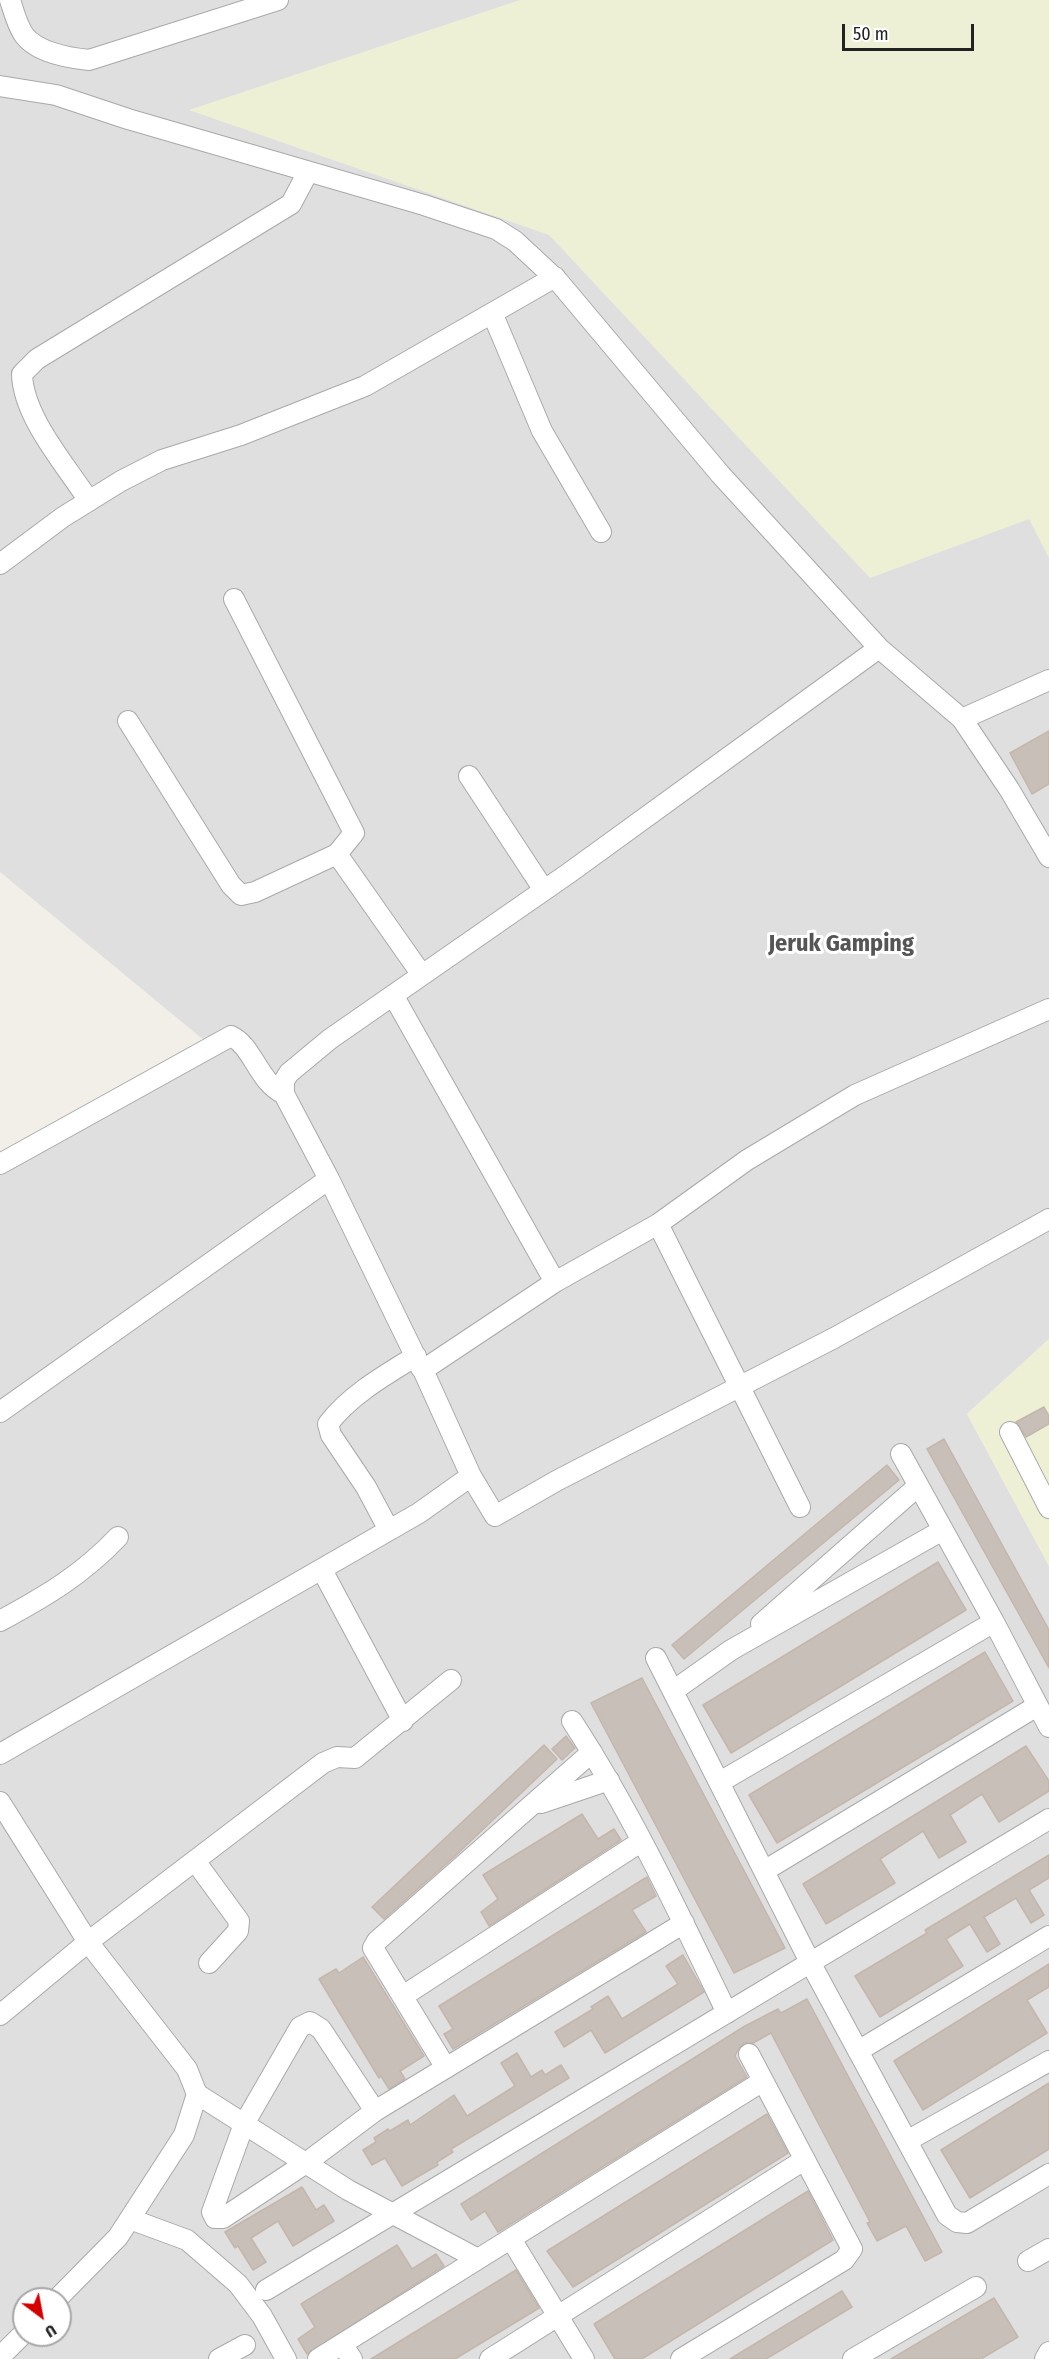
<!DOCTYPE html>
<html>
<head>
<meta charset="utf-8">
<style>
  body { margin:0 }
  #map { position:relative; width:1049px; height:2359px; overflow:hidden; background:#f2efe9; font-family:"Fira Sans Condensed",sans-serif }
  canvas { display:block }
  .north { position:absolute; left:12px; top:2287px; width:60px; height:60px; box-sizing:border-box; background:#fff; border:2px solid #a7a7a7; border-radius:50%; rotate:148deg; font-size:16px; font-weight:700; line-height:24px; text-align:center; color:#222 }
  .north::after { content:''; display:block; margin:auto; width:21px; height:27px; background:#d40000; clip-path:polygon(50% 0,100% 100%,50% 72%,0 100%) }
  .scale { position:absolute; left:842px; top:24px; width:132px; height:27px; box-sizing:border-box; border:3px solid #222; border-top:0; padding-left:8px; font-size:18px; line-height:21px; white-space:nowrap; color:#222; -webkit-text-stroke:4px #fff; paint-order:stroke }
</style>
</head>
<body>
<div id="map">
<canvas width="1049" height="2359"></canvas>
<div class="north">U</div>
<div class="scale">50 m</div>
</div>
<script>
const context = document.querySelector('canvas').getContext('2d');
context.lineJoin = 'round';
function fill(path, color) { context.fillStyle = color; context.fill(path, 'evenodd'); }
function trace(path, color, width, dash) { context.strokeStyle = color; context.lineWidth = width; context.lineCap = dash ? 'butt' : 'round'; context.setLineDash(dash || []); context.stroke(path); }
function drawText(font, color, halo, rows, align = 'center') {
  context.font = font + ' "Fira Sans Condensed",sans-serif'; context.lineWidth = 6; context.setLineDash([]); context.textBaseline = 'middle'; context.strokeStyle = halo; context.fillStyle = color; for (const [text, x, y, turn = 0] of rows) {
    context.save(); context.translate(x, y); context.rotate((+turn || 0) * Math.PI / 180); context.textAlign = isNaN(turn) ? turn : align; if (halo) context.strokeText(text, 0, 0); context.fillText(text, 0, 0); context.restore();
  }
}
fill(new Path2D(`
  M 0,0 L 1049,0 L 1049,1339 L 967,1414 L 1049,1566 L 1049,2359 L 0,2359 L 0,1166 L 205,1041 L 0,872 ZM 24,2299 L 60,2299 L 60,2335 L 24,2335 Z`), '#e0dfdf');
fill(new Path2D(`
  M 520,0 L 1049,0 L 1049,558 L 1029,519 L 870,578 L 549,235 L 189,110 Z
  M 1049,1339 L 1049,1566 L 967,1414 Z`), '#eef0d5');
const building = new Path2D(`
  M 1049,731 L 1049,784 L 1032,794 L 1010,753 Z
  M 1044,1407 L 1049,1416 L 1049,1424 L 1026,1437 L 1016,1422 Z
  M 944,1439 L 1049,1630 L 1049,1668 L 927,1449 Z
  M 887,1465 L 899,1480 L 684,1659 L 672,1645 Z
  M 938,1562 L 966,1610 L 731,1753 L 703,1705 Z
  M 985,1652 L 1013,1701 L 777,1843 L 749,1795 Z
  M 642,1678 L 785,1948 L 734,1973 L 591,1703 Z
  M 566,1736 L 575,1748 L 562,1760 L 552,1749 Z
  M 544,1745 L 557,1759 L 454,1857 L 384,1919 L 372,1907 Z
  M 1026,1746 L 1049,1781 L 1049,1791 L 999,1822 L 982,1794 L 950,1815 L 966,1842 L 939,1858 L 923,1831 L 880,1859 L 895,1883 L 826,1924 L 803,1884 Z
  M 582,1814 L 598,1839 L 614,1829 L 621,1840 L 489,1926 L 481,1912 L 498,1899 L 483,1875 Z
  M 1049,1855 L 1049,1878 L 1029,1890 L 1044,1915 L 1031,1923 L 1016,1898 L 984,1917 L 1000,1944 L 987,1952 L 970,1924 L 946,1939 L 963,1966 L 880,2017 L 855,1976 L 927,1933 L 925,1930 L 955,1912 Z
  M 647,1877 L 656,1896 L 632,1910 L 646,1932 L 453,2049 L 444,2034 L 453,2029 L 439,2006 Z
  M 683,1955 L 704,1992 L 605,2053 L 591,2030 L 564,2047 L 555,2032 L 593,2009 L 591,2007 L 608,1996 L 622,2019 L 678,1984 L 666,1966 Z
  M 363,1957 L 424,2056 L 400,2071 L 405,2079 L 389,2089 L 381,2076 L 379,2078 L 319,1979 L 336,1969 L 339,1973 Z
  M 1049,1964 L 1049,1987 L 1027,2000 L 1047,2033 L 923,2110 L 894,2061 Z
  M 807,1999 L 942,2252 L 925,2261 L 906,2226 L 877,2241 L 867,2223 L 870,2222 L 771,2033 L 753,2043 L 744,2043 L 739,2048 L 735,2056 L 747,2077 L 498,2232 L 485,2211 L 471,2220 L 461,2204 L 745,2026 L 778,2009 L 781,2013 Z
  M 517,2053 L 531,2077 L 542,2070 L 545,2075 L 561,2065 L 569,2078 L 451,2149 L 453,2152 L 437,2162 L 438,2165 L 402,2186 L 385,2158 L 372,2165 L 363,2150 L 376,2142 L 374,2138 L 388,2129 L 390,2131 L 408,2120 L 410,2125 L 454,2095 L 467,2116 L 515,2086 L 501,2063 Z
  M 1049,2083 L 1049,2149 L 970,2198 L 941,2150 Z
  M 767,2114 L 788,2153 L 573,2287 L 547,2251 Z
  M 302,2187 L 316,2210 L 324,2205 L 334,2221 L 293,2246 L 278,2221 L 251,2238 L 266,2262 L 253,2270 L 238,2246 L 235,2248 L 225,2232 Z
  M 808,2191 L 833,2240 L 642,2359 L 615,2359 L 594,2324 Z
  M 397,2245 L 412,2269 L 436,2254 L 444,2266 L 307,2354 L 298,2339 L 315,2327 L 301,2304 Z
  M 516,2270 L 539,2308 L 526,2316 L 455,2359 L 371,2359 Z
  M 842,2291 L 852,2307 L 781,2350 L 766,2359 L 730,2359 Z
  M 994,2298 L 1018,2337 L 981,2359 L 891,2359 Z`);
fill(building, '#c7bfb8');
trace(building, '#c4b6ab', 1.5);
const street = new Path2D(`
  M 10,0 C 14,12 17,25 24,35 C 36,52 69,58 89,60 L 278,0
  M 0,86 L 56,95 L 128,119 L 424,205 L 496,229 L 515,241 L 558,281 L 720,474 L 879,648
  M 493,315 L 542,431 L 601,532
  M 89,501 C 66,465 23,417 22,374 L 37,359 L 291,204 L 308,172
  M 0,564 L 63,517 L 121,481 L 162,460 L 241,435 L 365,386 L 555,277
  M 234,599 L 354,833 L 337,854
  M 962,719 L 1049,680
  M 128,721 L 231,885 L 241,895 L 255,892 L 337,854 L 422,975
  M 469,776 L 544,890
  M 393,995 L 555,1282
  M 1049,1009 L 855,1095 L 747,1160 L 658,1224 L 555,1282 L 423,1370 L 471,1476 L 495,1516 L 558,1480 L 834,1338 L 1049,1219
  M 0,1164 L 231,1036 C 253,1046 258,1082 284,1094
  M 329,1179 L 421,1368
  M 658,1224 L 800,1507
  M 0,1412 L 329,1179 L 284,1094 L 284,1081 L 289,1073 L 330,1039 L 569,873 L 879,648 L 962,719 L 1009,789 L 1049,857
  M 1010,1432 L 1049,1508
  M 901,1454 L 994,1622 L 1049,1727
  M 389,1530 L 366,1487 L 331,1435 L 328,1424 C 350,1395 385,1375 416,1356
  M 322,1570 L 403,1721
  M 0,1621 C 46,1596 82,1575 118,1537
  M 761,1624 L 917,1487
  M 656,1658 L 811,1964 L 947,2215 L 957,2222 L 967,2223 L 1049,2174
  M 673,1691 L 731,1650 L 941,1531
  M 572,1721 C 632,1813 679,1913 727,2013
  M 0,1754 L 419,1513 L 471,1476
  M 720,1782 L 994,1622
  M 0,1802 L 88,1942 L 187,2069 L 197,2094 L 184,2135 L 118,2237 L 57,2299
  M 541,1803 L 609,1780
  M 195,1861 L 239,1921 L 238,1931 L 209,1963
  M 764,1871 L 1037,1706
  M 403,1996 L 642,1841
  M 0,2015 L 88,1942 L 323,1763 L 337,1757 L 355,1758 L 451,1680
  M 858,2051 L 1049,1936
  M 446,2068 L 373,1948 L 377,1941 L 592,1752
  M 197,2094 L 348,2190 L 478,2259
  M 375,2111 L 321,2029 L 310,2022 L 300,2027 L 244,2124 L 212,2212 L 215,2218 L 223,2218 L 306,2163 L 375,2111 L 684,1923
  M 907,2141 L 1049,2061
  M 130,2219 L 187,2240 L 238,2284 L 262,2316 L 286,2359
  M 511,2239 L 584,2359
  M 1028,2261 L 1049,2249
  M 266,2290 L 1049,1819
  M 342,2344 L 352,2359
  M 0,2357 L 24,2333
  M 219,2359 L 245,2345
  M 318,2359 L 763,2081
  M 490,2359 L 804,2160
  M 681,2359 L 844,2260 L 852,2249 L 749,2054
  M 853,2359 L 976,2287
  M 1045,2359 L 1049,2352`);
trace(street, '#a9a9a9', 22);
trace(street, '#fff', 20);
drawText('bold 24px', '#555', '#fff', [
  ["Jeruk Gamping",841,944]
]);
</script>
</body>
</html>
